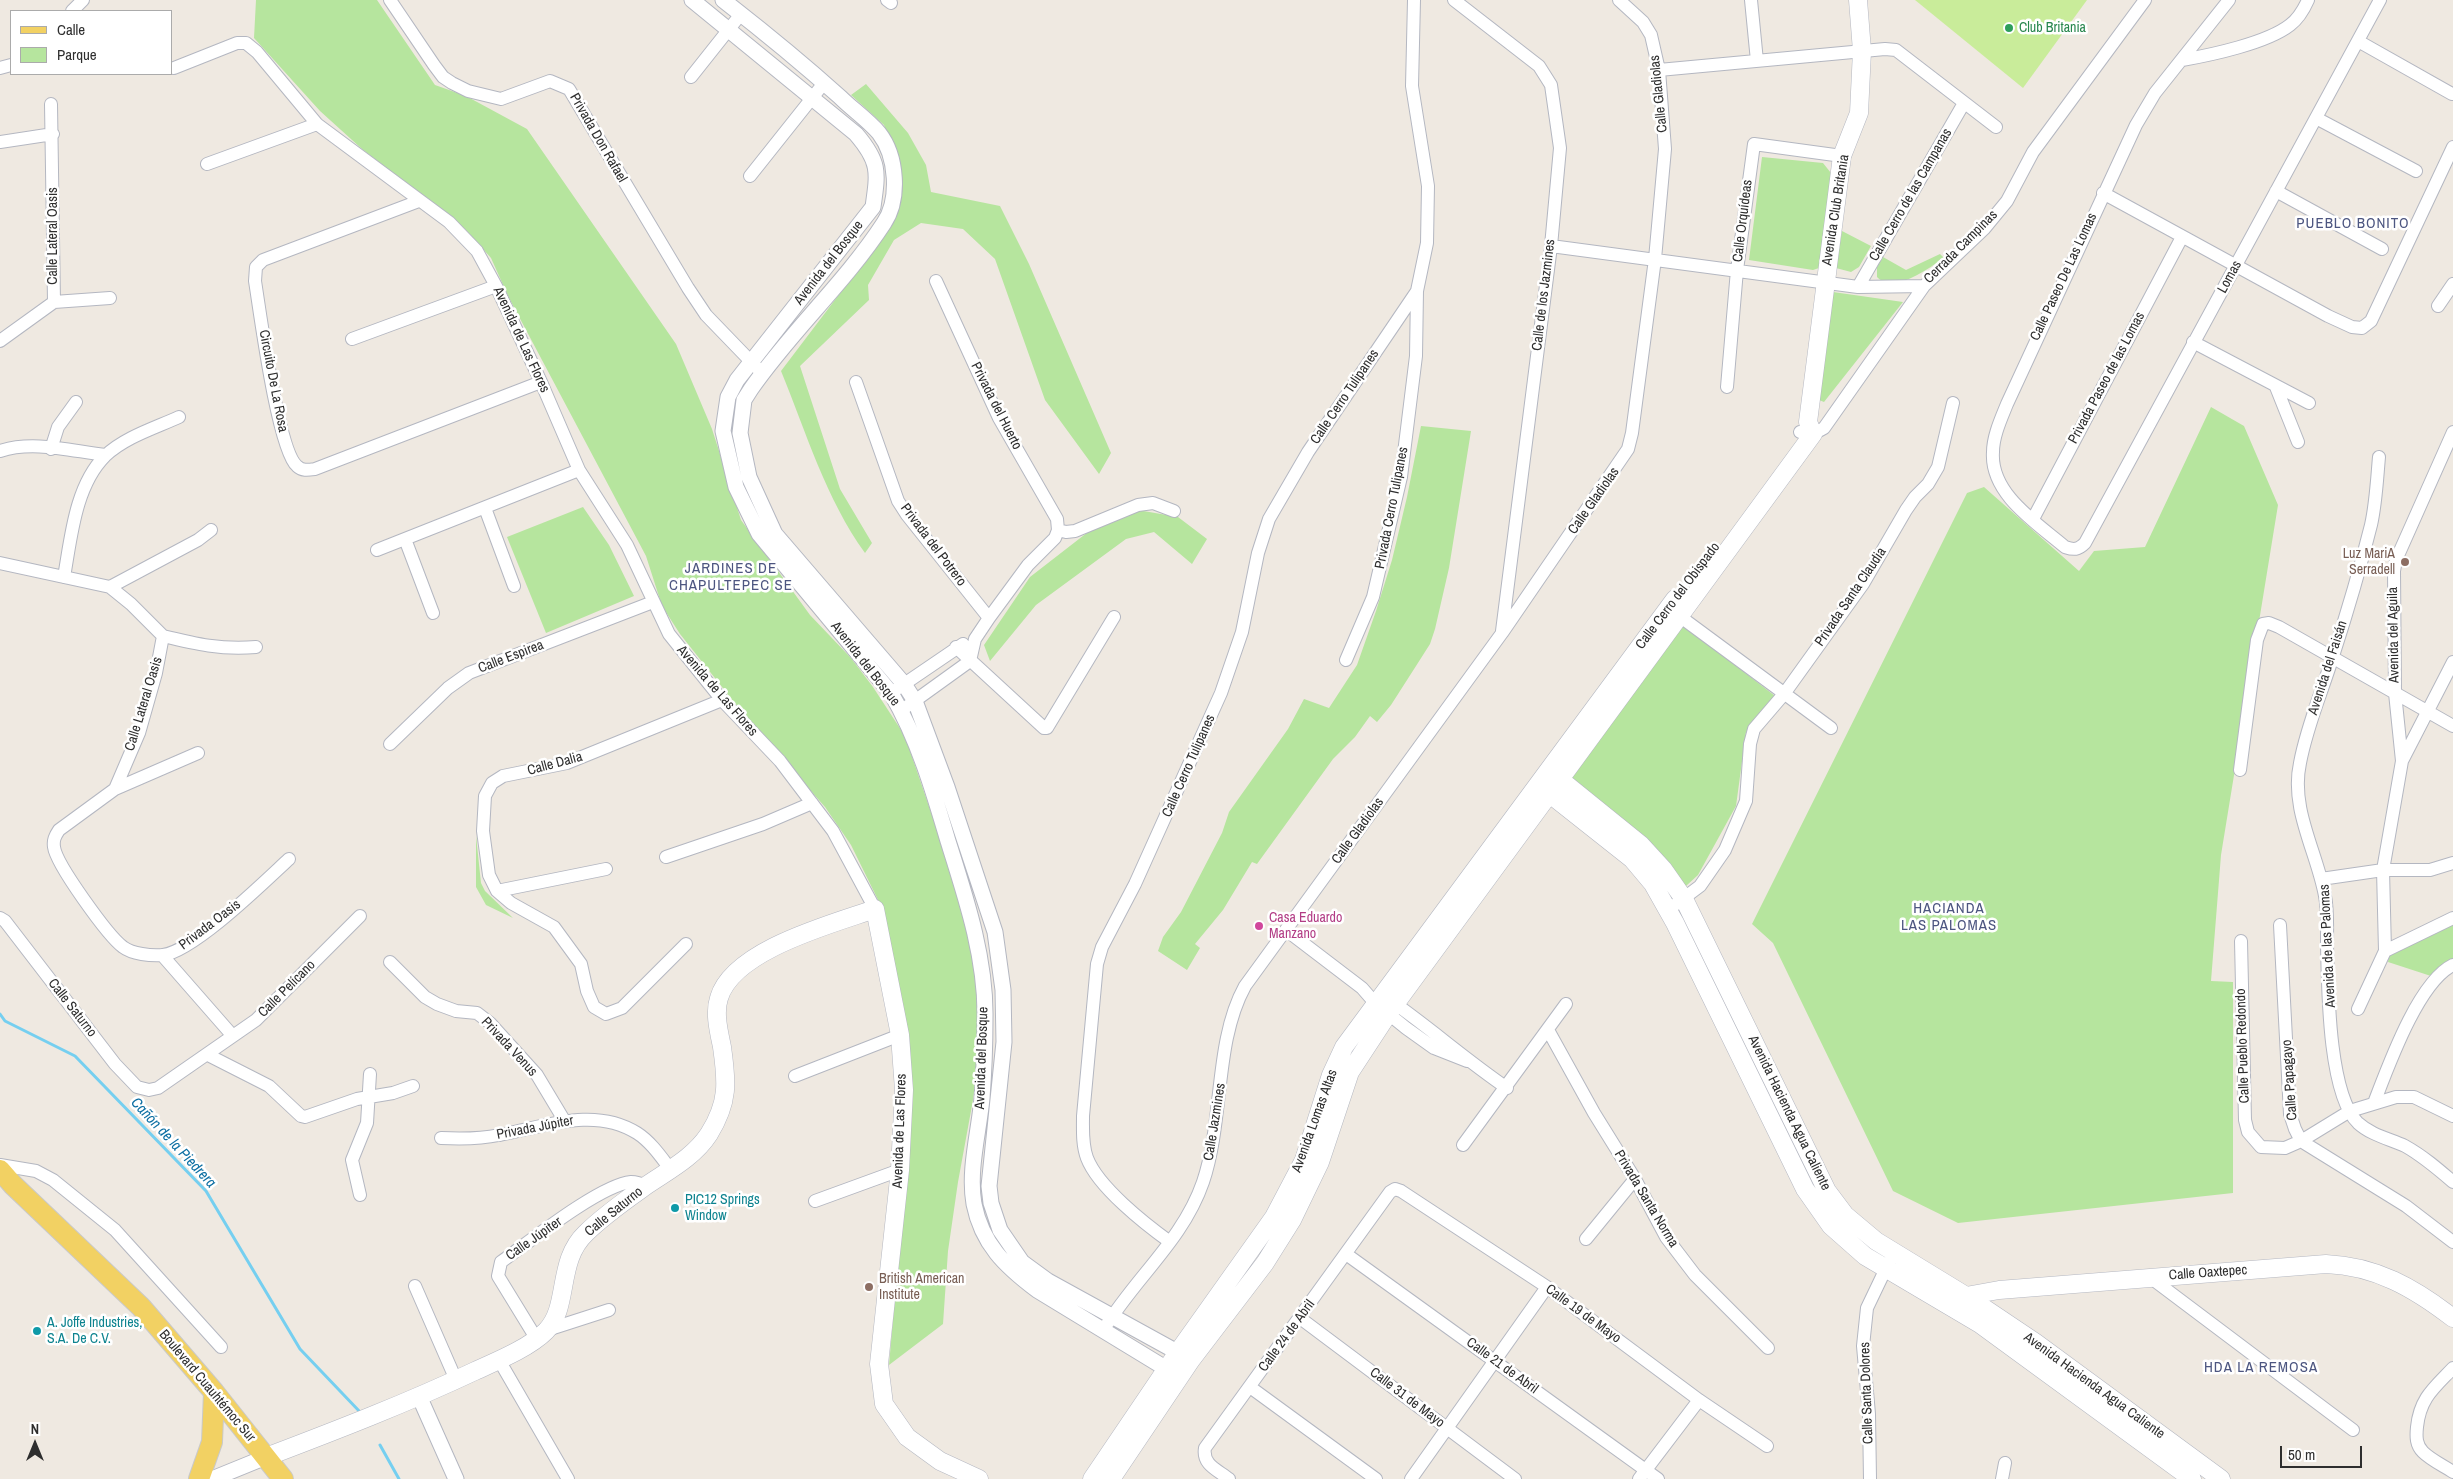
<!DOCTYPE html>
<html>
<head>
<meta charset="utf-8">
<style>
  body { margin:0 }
  #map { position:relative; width:2453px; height:1479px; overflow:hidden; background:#efe9e1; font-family:"Archivo Narrow",sans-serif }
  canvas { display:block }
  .legend { position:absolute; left:10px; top:10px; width:162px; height:65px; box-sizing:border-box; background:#fff; border:1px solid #ababab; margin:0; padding:6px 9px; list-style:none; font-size:15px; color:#2e2e2e }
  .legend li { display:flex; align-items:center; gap:10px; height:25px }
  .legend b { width:25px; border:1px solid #ababab }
  .north { position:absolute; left:10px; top:1419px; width:50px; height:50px; -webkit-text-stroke:4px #fff; paint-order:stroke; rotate:0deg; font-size:14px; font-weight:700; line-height:20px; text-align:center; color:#2e2e2e }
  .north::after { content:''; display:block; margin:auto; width:18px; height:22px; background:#2e2e2e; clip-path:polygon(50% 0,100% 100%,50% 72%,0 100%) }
  .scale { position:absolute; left:2280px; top:1446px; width:82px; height:22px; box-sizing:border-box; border:2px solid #2e2e2e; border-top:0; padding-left:6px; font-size:15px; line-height:18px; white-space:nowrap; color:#2e2e2e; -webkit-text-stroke:4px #fff; paint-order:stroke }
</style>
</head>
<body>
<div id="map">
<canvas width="2453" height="1479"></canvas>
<ul class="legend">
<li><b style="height:6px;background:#f2d163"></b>Calle</li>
<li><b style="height:14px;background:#b6e59e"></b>Parque</li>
</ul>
<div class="north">N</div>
<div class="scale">50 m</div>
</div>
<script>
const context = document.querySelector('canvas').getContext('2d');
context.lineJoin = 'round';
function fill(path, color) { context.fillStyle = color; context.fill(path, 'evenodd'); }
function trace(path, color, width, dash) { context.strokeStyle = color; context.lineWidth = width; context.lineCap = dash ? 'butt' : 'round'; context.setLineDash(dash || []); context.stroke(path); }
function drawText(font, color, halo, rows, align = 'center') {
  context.font = font + ' "Archivo Narrow",sans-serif'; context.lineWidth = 5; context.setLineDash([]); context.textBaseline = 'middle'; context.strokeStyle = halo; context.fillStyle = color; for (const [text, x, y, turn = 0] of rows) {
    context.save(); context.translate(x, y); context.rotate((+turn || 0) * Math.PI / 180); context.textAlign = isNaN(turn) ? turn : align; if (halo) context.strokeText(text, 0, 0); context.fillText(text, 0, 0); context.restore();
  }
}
fill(new Path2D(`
  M 256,0 L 377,0 L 435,85 L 466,96 L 527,129 L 676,344 L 712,429 L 741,520 L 810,615 L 851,658 L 873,687 L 905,736 L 948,862 L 967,928 L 975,974 L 980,1047 L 973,1100 L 958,1182 L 948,1251 L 943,1324 L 889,1365 L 913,1089 L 902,1004 L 882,908 L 851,845 L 825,807 L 745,716 L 680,634 L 662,606 L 646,556 L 508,296 L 491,258 L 465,229 L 362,149 L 320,111 L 254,38 Z
  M 866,84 L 908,133 L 926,165 L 931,192 L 1000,206 L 1029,264 L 1111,453 L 1099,474 L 1045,400 L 995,259 L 963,229 L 921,223 L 894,240 L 868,285 L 869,300 L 800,366 L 840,489 L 872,543 L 865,553 C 826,499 806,432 781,371 L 891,226 L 901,197 L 896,157 L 884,125 L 851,95 Z
  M 1762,157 L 1823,163 L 1835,178 L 1819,268 L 1813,270 L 1749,260 Z
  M 1842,231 L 1871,246 L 1859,267 L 1851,272 L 1836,268 Z
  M 1940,254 L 1944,258 C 1929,268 1894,295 1877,277 L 1877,267 L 1883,257 L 1906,270 Z
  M 1833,292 L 1903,302 L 1824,402 L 1819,400 Z
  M 2211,407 L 2244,426 L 2278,505 L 2221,855 L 2211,981 L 2233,982 L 2233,1193 L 1958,1223 L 1893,1191 L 1773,943 L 1752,924 L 1967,493 L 1984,487 L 2079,571 L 2094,551 L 2145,547 Z
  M 1421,426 L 1471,431 L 1449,568 L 1435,629 L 1430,644 L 1416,666 L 1391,705 L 1377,722 L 1370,716 L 1355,737 L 1333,759 L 1257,864 L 1252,862 L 1223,910 L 1195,944 L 1200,948 L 1187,970 L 1158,951 L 1163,937 L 1181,912 L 1222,833 L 1229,812 L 1288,729 L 1304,699 L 1329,708 L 1357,665 L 1376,611 L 1392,560 L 1407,497 Z
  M 583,507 L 609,545 L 634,596 L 546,633 L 507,537 Z
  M 1132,509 L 1178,517 L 1207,539 L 1192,564 L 1154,532 L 1126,539 L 1036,605 L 990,661 L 984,645 L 1030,577 L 1088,532 Z
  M 1677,620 L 1775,696 L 1746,732 L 1736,806 L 1698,875 L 1686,886 L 1677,883 L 1564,775 Z
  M 476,836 L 481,883 L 485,891 L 513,918 L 486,905 L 476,887 Z
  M 2453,925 L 2453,960 L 2434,977 L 2388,962 L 2389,956 Z`), '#b6e59e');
fill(new Path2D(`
  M 1915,0 L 2087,0 L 2023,88 Z`), '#c9ec9a');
trace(new Path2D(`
  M 0,1014 L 5,1021 L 75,1056 L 206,1191 L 300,1349 L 361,1413
  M 380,1445 L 399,1479`), '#75cff0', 3);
const minor = new Path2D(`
  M 390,0 L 434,65 L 443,77 L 452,83 L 468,91 L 501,99 L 550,81 L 569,89 L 688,288 L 706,315 L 762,373
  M 887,0 L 891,3
  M 1454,0 L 1539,66 L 1551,85 L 1560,148 L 1551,246 L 1502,631
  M 1751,0 L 1757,61
  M 2229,0 L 2155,93 L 2136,125 L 2007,404 C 2001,419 1993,436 1993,452 C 1990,494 2037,523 2065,547 C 2074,550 2078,550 2085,543 L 2380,0
  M 72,11 L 83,0
  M 2358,41 L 2452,94
  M 2182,60 C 2211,55 2267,43 2290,25 C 2298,19 2304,9 2308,0
  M 0,68 L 11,65
  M 174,68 L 237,43 L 246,43 L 257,52 L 317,124 L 449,222 L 477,251 L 496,286 L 541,382 L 579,470 L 627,545 L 669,634 L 722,700 L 780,761 L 833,831 L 875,909
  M 1659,70 L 1885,49 L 1896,50 L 1996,127
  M 691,77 L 741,14
  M 2316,118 L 2416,171
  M 0,142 L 53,134
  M 207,164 L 317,124
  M 750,176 L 824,83
  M 2276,191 L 2382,249
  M 2103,193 L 2328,316 L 2352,327 L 2362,328 L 2371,321 L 2453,147
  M 419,201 L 263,260 L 256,267 L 255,281 C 260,312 278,450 297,466 C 302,471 308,470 315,469 L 541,382
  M 1551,246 L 1858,287 L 1924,286
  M 1858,287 L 1964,103
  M 54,302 L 110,298
  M 2438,306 L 2453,284
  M 352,339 L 496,286
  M 0,341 L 54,302 L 51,104
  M 2193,342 L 2309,403
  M 856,382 L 898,501 L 907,515 L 989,618
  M 1727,387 L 1737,270 L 1754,144 L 1842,156
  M 2276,387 L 2298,442
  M 1800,432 L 1813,434 L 1824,428 L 1924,286 L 1984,229 L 2007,201 L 2033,152 L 2145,0
  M 51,449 L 58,427 L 76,402
  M 0,451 C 33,440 71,451 106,455
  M 2379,457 C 2377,479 2376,503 2371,525 C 2360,569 2347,613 2333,656 C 2322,692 2307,725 2300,763 C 2290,809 2317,852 2325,896 C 2328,911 2327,928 2327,944 C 2328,986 2328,1094 2358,1123 C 2371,1135 2390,1139 2405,1146 C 2423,1156 2438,1169 2453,1182
  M 485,508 L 514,586
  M 2033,519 L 2182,237
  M 1058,530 L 1066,532 L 1075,531 L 1138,505 L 1153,503 L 1174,511
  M 405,539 L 433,613
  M 377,550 L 579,470
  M 0,563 L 110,587 L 131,604 L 163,636 L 156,673 L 139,733 L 115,789 L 59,830 C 55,836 53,840 54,847 C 56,864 108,936 123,947 C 132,954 151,956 163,955 C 194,951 264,882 289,859
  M 64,577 C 71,538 75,486 105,456 C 125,437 155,428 179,417
  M 110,587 L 198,540 L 211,530
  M 1678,615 L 1831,728
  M 163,636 C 196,644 221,650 256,647
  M 956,647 L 1044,728 L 1047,728 L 1114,617
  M 1346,660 L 1373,597 L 1401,477 L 1416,356 L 1417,291 L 1427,243 L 1428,186 L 1412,86 L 1414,0
  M 891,693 L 963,644
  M 902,710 L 970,661 L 975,639 L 989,618 L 1028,565 L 1055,538 L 1058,530 L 1057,519 L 999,418 L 936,281
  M 390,744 L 448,688 L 469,673 L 653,602
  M 2402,761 L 2395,693 L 2394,571 L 2396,560 L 2453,432
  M 2240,770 L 2257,640 L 2263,624 L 2269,623 L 2279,627 L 2453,726
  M 115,789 L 198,753
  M 666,857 L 763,824 L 812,803
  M 2321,879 L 2383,870 L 2430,870 L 2453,863
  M 497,891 L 606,869
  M 1668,910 L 1700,886 L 1725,850 L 1746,801 L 1750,744 L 1754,729 L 1784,694 L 1863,584 L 1906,510 L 1915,497 L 1928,484 L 1938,467 L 1953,403
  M 0,918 L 5,921 L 115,1064 L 137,1087 L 149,1090 L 158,1088 L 256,1020 L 360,916
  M 2280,925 L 2290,1114 L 2295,1129 L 2301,1141 L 2406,1206 L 2453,1242
  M 1286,930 L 1362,988 L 1375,1003 L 1406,1028 L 1434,1048 L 1467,1061
  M 2241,941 L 2245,1120 L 2248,1132 L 2261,1147 L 2285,1148 L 2301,1141 L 2350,1111 L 2396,1097 L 2414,1097 L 2453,1116
  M 686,944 L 622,1008 L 606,1014 L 594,1007 L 587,991 L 581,964 L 554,927 L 511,903 L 497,891 L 489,875 L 483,831 L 485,796 L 492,783 L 503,776 L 567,763 L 722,700
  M 2385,951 L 2383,870 L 2402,761 L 2453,662
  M 162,955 L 232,1035
  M 390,962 L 425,997 L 437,1004 L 456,1011 L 477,1013 L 490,1023 L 537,1075 L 564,1120
  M 1390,1000 C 1430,1028 1466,1060 1507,1088
  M 2358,1009 L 2385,951 L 2453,918
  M 1548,1030 L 1594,1113 L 1635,1179 L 1666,1237 L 1695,1275 L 1768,1348
  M 208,1055 L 269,1086 L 301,1116 L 305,1117 L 357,1099 L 393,1093 L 413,1086
  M 795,1076 L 900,1035
  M 2374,1103 C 2388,1067 2418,982 2453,965
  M 441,1138 C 461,1139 480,1139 499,1135 C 544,1127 594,1106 637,1133 C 651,1142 661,1157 671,1170
  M 1463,1145 L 1566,1004
  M 0,1165 L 36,1171 L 53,1180 L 115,1230 L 221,1347
  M 360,1195 L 352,1160 L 367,1123 L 370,1074
  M 815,1201 L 900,1170
  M 1586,1239 L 1635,1179
  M 1170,1242 C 1145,1224 1098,1187 1087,1158 C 1082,1145 1083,1129 1083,1116 L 1097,964 L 1102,947 L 1135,884 L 1221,693 L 1242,632 L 1258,553 L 1269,519 L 1308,452 L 1417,291
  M 1346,1254 L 1658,1479
  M 2151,1278 L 2353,1430
  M 415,1286 L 456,1380
  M 1300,1318 L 1515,1479
  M 1104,1329 C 1135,1278 1183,1240 1203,1182 C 1224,1120 1214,1042 1245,986 L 1502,633 L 1628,449 L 1632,433 L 1655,259 L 1665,149 L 1659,70 L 1651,35 L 1643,22 L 1619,0
  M 547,1330 L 609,1310
  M 536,1338 L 498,1276 L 501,1262 C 529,1242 600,1185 631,1182 C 636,1182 642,1184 646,1186
  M 499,1360 L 568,1479
  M 2453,1368 C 2434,1388 2420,1398 2417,1427 C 2416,1437 2416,1445 2423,1452 C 2431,1460 2444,1466 2453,1472
  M 1250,1387 L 1376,1479
  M 1229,1479 C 1218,1470 1202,1465 1205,1448 L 1390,1192 L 1395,1189 L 1401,1191 L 1547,1287 L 1699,1400 L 1767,1446
  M 1411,1479 L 1547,1287
  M 1639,1479 L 1699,1400
  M 1870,1479 L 1869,1414 L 1863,1346 L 1867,1308 L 1889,1262
  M 2002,1479 L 2005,1463`);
const tertiary = new Path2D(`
  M 692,0 L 856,134 C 880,162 878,172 873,207 L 737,380 L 728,397 L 723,431 L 736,487 L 759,534 L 891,693 C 918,739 933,790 948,841 C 966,898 986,958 985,1018 C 985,1045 984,1072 982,1098 C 979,1132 968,1170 974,1204 C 982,1244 1005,1266 1037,1290 L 1175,1374
  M 723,0 C 763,31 802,63 840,97 C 852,109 868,120 879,133 C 897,156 900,199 884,223 C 845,283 791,331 751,389 L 744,400 L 740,433 L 749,477 L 775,534 L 904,684 L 915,701 L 947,787 L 995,932 L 1003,990 L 1004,1042 L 989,1186 L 991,1203 L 1000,1230 L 1022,1262 L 1048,1281 L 1188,1358
  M 419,1396 L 456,1479
  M 212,1479 L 266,1457`);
const secondary = new Path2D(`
  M 1552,773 L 1641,845 L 1663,869 L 1684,899 L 1827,1191 L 1845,1215 L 1876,1241 L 1966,1296 L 2036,1343 L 2221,1479
  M 1541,787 L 1632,859 L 1653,884 L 1675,923 L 1805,1189 L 1831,1226 L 1865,1256 L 1980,1324 L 2192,1479
  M 1962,1299 L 1966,1296 L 1999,1290 L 2326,1264 C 2376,1266 2414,1288 2453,1318
  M 266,1457 C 337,1430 407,1403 475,1371 C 497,1361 529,1348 546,1331 C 570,1307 556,1261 586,1233 C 604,1215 626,1200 647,1185 C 669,1170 694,1157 709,1134 C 729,1102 727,1082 722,1047 C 719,1032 714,1013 719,998 C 733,950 832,924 875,909 L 900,1035 L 904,1090 L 900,1170 L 879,1364 L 884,1404 L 907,1437 L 940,1461 L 979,1479
  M 1092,1479 L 1178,1352 L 1274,1217 L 1304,1160 L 1331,1075 L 1344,1047 L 1675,599
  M 1111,1479 L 1191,1360 L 1265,1263 L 1292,1220 L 1320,1162 L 1350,1072 L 1388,1014 L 1813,434 L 1808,422 L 1842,156 L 1859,113 L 1862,51 L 1858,0`);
const primary = new Path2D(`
  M 0,1170 L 13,1185 L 141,1307 L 214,1392 L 283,1479
  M 199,1479 L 212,1442 L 214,1392`);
trace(minor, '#b4b7c1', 14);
trace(tertiary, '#b4b7c1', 17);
trace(secondary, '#b4b7c1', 19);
trace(primary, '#c9c9c9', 22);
trace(minor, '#fff', 12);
trace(tertiary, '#fff', 15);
trace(secondary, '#fff', 18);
trace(primary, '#f2d163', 20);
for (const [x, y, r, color] of [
  [2009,28,5,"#2e9e5b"],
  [2405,562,5,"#8d6e63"],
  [1259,926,5,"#d1479c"],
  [675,1208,5,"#0f9aa8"],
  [869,1287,5,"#8d6e63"],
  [37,1331,5,"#0f9aa8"]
]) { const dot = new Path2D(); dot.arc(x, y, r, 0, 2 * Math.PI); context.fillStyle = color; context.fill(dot); trace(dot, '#fff', 2); }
drawText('14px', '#27864d', '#fff', [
  ["Club Britania",2019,28]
], 'left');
drawText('14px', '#2e2e2e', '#fff', [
  ["Calle Gladiolas",1659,94,-96],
  ["Privada Don Rafael",598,138,60],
  ["Calle Cerro de las Campanas",1911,195,-60],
  ["Avenida Club Britania",1836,210,-81],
  ["Calle Orquídeas",1743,221,-83],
  ["Calle Lateral Oasis",53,236,-90],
  ["Cerrada Campinas",1961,247,-45],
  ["Avenida del Bosque",829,263,-52],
  ["Calle Paseo De Las Lomas",2064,277,-65],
  ["Lomas",2230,277,-61],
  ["Calle de los Jazmines",1544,295,-83],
  ["Avenida de Las Flores",521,340,65],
  ["Privada Paseo de las Lomas",2107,378,-62],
  ["Circuito De La Rosa",273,381,79],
  ["Calle Cerro Tulipanes",1345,397,-56],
  ["Privada del Huerto",996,406,63],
  ["Calle Gladiolas",1594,501,-55],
  ["Privada Cerro Tulipanes",1392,508,-79],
  ["Privada del Potrero",933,545,53],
  ["Calle Cerro del Obispado",1678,596,-53],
  ["Privada Santa Claudia",1851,597,-56],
  ["Avenida del Aguila",2394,635,-91],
  ["Calle Espirea",511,657,-21],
  ["Avenida del Bosque",865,664,52],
  ["Avenida del Faisán",2328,668,-72],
  ["Avenida de Las Flores",717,691,49],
  ["Calle Lateral Oasis",144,704,-73],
  ["Calle Dalia",555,764,-15],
  ["Calle Cerro Tulipanes",1189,766,-66],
  ["Calle Gladiolas",1358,831,-54],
  ["Privada Oasis",210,925,-37],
  ["Avenida de las Palomas",2328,946,-93],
  ["Calle Pelícano",287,989,-45],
  ["Calle Saturno",72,1008,52],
  ["Calle Pueblo Redondo",2243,1046,-92],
  ["Privada Venus",509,1047,47],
  ["Avenida del Bosque",982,1058,-88],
  ["Calle Papagayo",2290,1080,-94],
  ["Avenida Hacienda Agua Caliente",1789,1113,64],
  ["Avenida Lomas Altas",1315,1121,-70],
  ["Calle Jazmines",1215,1122,-81],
  ["Privada Júpiter",535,1128,-11],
  ["Avenida de Las Flores",900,1131,-88],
  ["Privada Santa Norma",1646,1199,59],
  ["Calle Saturno",614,1212,-39],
  ["Calle Júpiter",534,1239,-35],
  ["Calle Oaxtepec",2208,1273,-4],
  ["Calle 19 de Mayo",1583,1314,36],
  ["Calle 24 de Abril",1287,1336,-54],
  ["Calle 21 de Abril",1502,1366,36],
  ["Boulevard Cuauhtémoc Sur",207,1386,50],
  ["Avenida Hacienda Agua Caliente",2094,1386,36],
  ["Calle Santa Dolores",1867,1393,-92],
  ["Calle 31 de Mayo",1407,1398,37]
]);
drawText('14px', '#785e54', '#fff', [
  ["Luz MariA",2395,554],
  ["Serradell",2395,570],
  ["British American",879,1279,"left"],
  ["Institute",879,1295,"left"]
], 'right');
drawText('14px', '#b23c85', '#fff', [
  ["Casa Eduardo",1269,918],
  ["Manzano",1269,934]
], 'left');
drawText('14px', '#0d838f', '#fff', [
  ["PIC12 Springs",685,1200],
  ["Window",685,1216],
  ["A. Joffe Industries,",47,1323],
  ["S.A. De C.V.",47,1339]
], 'left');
context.letterSpacing = '1px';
drawText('15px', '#4d5680', '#fff', [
  ["PUEBLO BONITO",2353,224],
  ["JARDINES DE",731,569],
  ["CHAPULTEPEC SE",731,586],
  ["HACIANDA",1949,909],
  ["LAS PALOMAS",1949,926],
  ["HDA LA REMOSA",2261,1368]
]);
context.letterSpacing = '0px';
drawText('italic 15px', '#0d6fa3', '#fff', [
  ["Cañón de la Piedrera",173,1143,47]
]);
</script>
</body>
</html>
